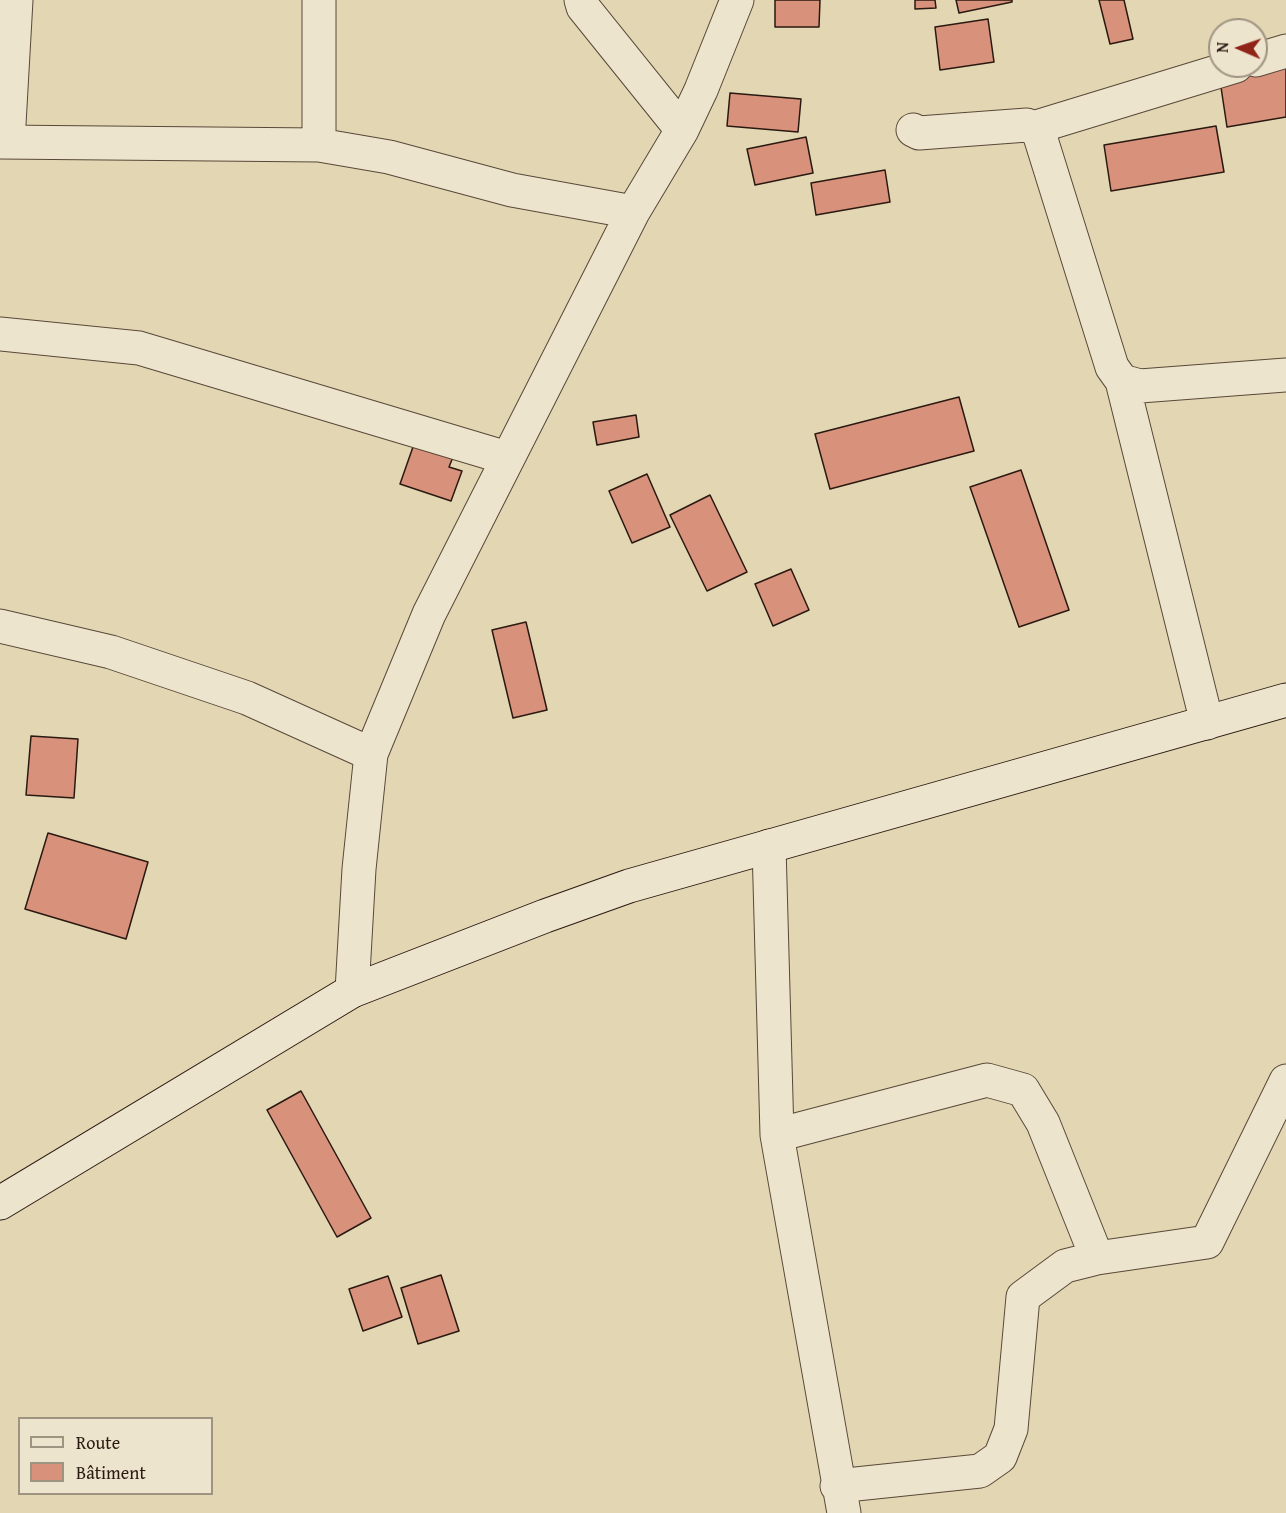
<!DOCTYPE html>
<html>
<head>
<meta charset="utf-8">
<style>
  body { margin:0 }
  #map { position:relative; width:1286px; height:1513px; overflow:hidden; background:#e3d6b2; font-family:"Gentium Book Plus",serif }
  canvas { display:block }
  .legend { position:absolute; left:18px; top:1417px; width:195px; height:78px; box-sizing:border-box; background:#ede4cd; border:2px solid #9f9382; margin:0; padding:8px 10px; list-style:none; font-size:18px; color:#2a1911 }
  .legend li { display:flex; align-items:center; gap:12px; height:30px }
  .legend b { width:30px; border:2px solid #9f9382 }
  .north { position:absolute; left:1208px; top:18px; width:60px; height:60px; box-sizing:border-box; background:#ede4cd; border:2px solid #9f9382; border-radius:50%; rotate:272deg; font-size:16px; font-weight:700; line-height:24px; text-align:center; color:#2a1911 }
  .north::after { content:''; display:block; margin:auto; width:21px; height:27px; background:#8f2418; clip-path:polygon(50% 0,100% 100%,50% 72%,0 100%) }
</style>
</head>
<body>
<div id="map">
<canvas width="1286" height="1513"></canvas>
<ul class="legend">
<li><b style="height:8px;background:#ede4cd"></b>Route</li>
<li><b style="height:16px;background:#d8917b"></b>Bâtiment</li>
</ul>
<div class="north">N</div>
</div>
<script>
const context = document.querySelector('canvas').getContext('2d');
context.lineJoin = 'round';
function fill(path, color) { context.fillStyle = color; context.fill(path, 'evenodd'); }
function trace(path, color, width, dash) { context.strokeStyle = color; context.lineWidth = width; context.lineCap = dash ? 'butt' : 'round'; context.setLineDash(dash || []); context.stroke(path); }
const building = new Path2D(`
  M 775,0 L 820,0 L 819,27 L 775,27 Z
  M 915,0 L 935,0 L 936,8 L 915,9 Z
  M 956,0 L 1012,0 L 1012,2 L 959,13 Z
  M 1099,0 L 1124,0 L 1133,39 L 1110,44 Z
  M 988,19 L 994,62 L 940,70 L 935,27 Z
  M 1286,63 L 1286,117 L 1227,127 L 1219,74 Z
  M 730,93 L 801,99 L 798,132 L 727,126 Z
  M 1216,126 L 1224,172 L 1111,191 L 1104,145 Z
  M 806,137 L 813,173 L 755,185 L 747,149 Z
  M 885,170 L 890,202 L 816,215 L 811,183 Z
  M 959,397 L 974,451 L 830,489 L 815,434 Z
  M 636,415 L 639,437 L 597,445 L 593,422 Z
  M 414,444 L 453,457 L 449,467 L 462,471 L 451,501 L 400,484 Z
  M 1021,470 L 1069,610 L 1019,627 L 970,487 Z
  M 647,474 L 670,527 L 632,543 L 609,491 Z
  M 710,495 L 747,572 L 707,591 L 670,515 Z
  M 791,569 L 809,610 L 773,626 L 755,584 Z
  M 526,622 L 547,710 L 513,718 L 492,630 Z
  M 31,736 L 78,739 L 74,798 L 26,795 Z
  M 48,833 L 148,862 L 126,939 L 25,909 Z
  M 301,1091 L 371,1218 L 337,1237 L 267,1110 Z
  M 441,1275 L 459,1331 L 418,1344 L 401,1288 Z
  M 388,1276 L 402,1317 L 363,1331 L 349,1289 Z`);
fill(building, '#d8917b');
trace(building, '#2a1911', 1.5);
const minor = new Path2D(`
  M 581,0 L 583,7 L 682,130
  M 1256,60 L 1286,51
  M 1033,128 L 1039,133 L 1112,367 L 1122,381 L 1207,723
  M 913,130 L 919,133 L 1027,125 L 1033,128 L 1236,66
  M 0,142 L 319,145 L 389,157 L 512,190 L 633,212
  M 8,142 L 16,0
  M 319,145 L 319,0
  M 0,334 L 139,348 L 507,458
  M 1122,381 L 1140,386 L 1286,375
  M 0,626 L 111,652 L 247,698 L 371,754
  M 769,846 L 777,1135 L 844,1513
  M 352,991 L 359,869 L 371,754 L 429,614 L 633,212 L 682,130 L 701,90 L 737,0
  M 777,1135 L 987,1080 L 1023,1090 L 1043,1123 L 1097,1258
  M 837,1486 L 980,1471 L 1000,1457 L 1011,1429 L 1023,1297 L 1065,1266 L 1097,1258 L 1207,1242 L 1286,1081`);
const secondary = new Path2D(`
  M 0,1203 L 352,991 L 545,916 L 629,886 L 1286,700`);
trace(minor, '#584839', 35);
trace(secondary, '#2a1911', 35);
trace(minor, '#ede4cd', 33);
trace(secondary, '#ede4cd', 33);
</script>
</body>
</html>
